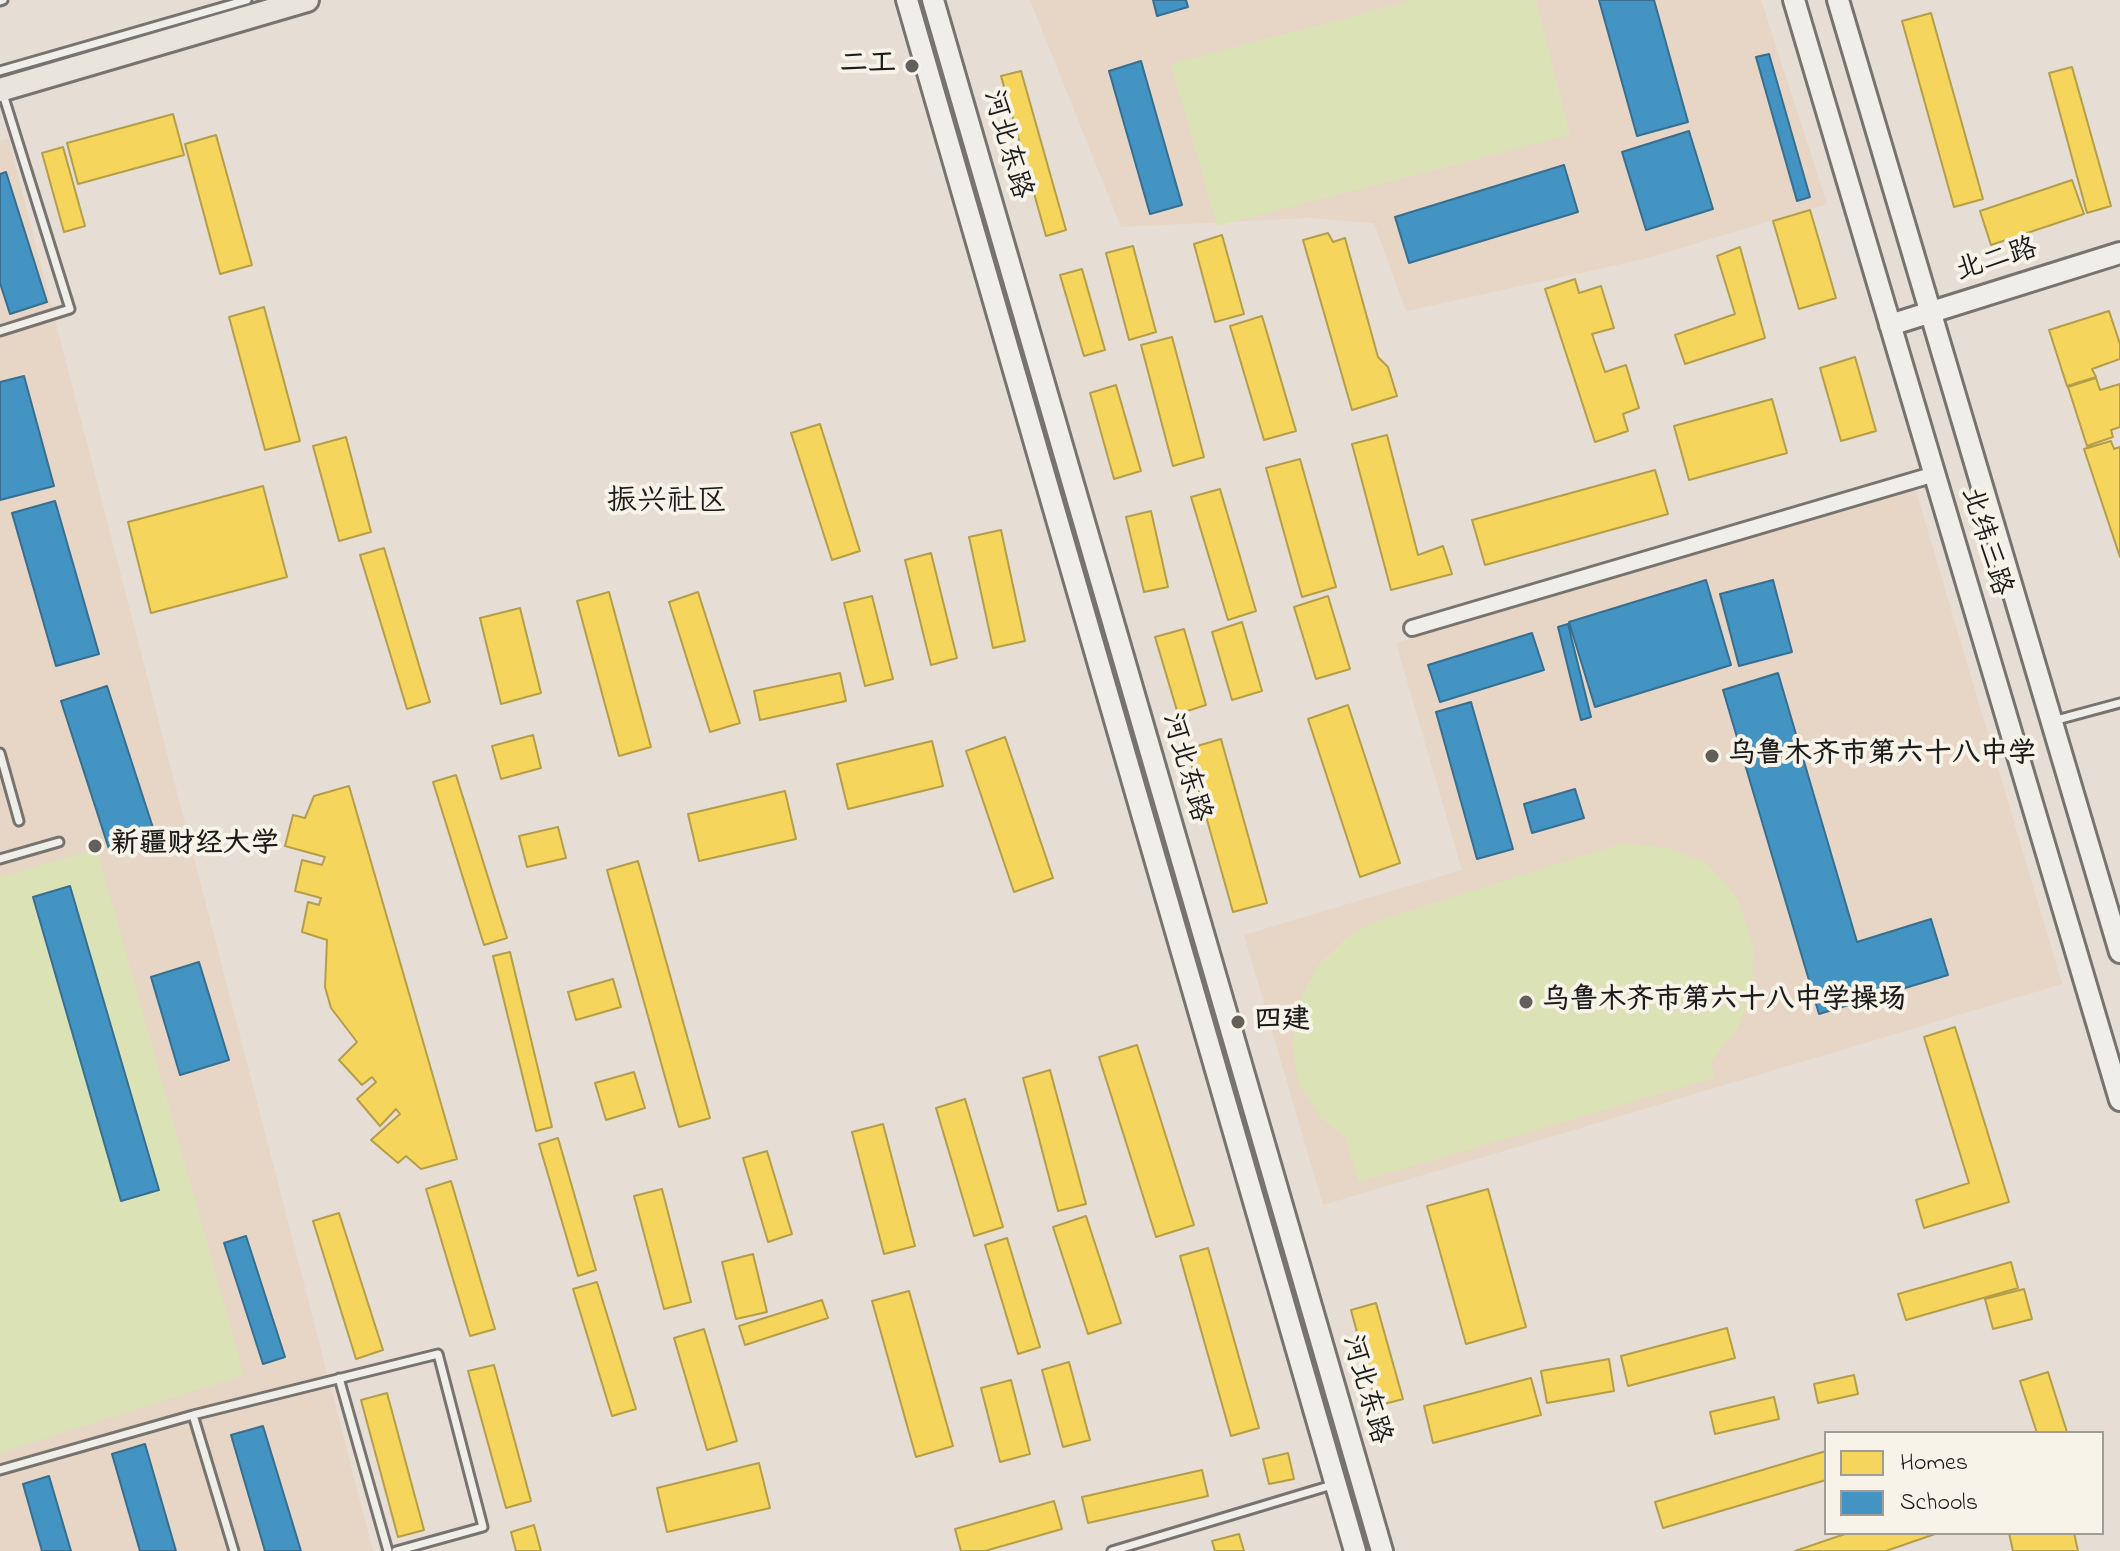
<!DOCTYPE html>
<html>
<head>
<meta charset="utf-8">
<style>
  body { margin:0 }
  #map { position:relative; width:2120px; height:1551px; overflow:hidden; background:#e6ddd4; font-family:"Indie Flower",sans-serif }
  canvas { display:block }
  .legend { position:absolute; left:1824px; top:1431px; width:280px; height:104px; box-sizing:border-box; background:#f7f3e8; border:2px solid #9f9d96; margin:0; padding:10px 14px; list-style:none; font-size:24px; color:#1c1c1c }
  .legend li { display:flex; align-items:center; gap:16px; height:40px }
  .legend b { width:40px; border:2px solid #9f9d96 }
</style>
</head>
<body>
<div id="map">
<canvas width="2120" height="1551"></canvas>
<ul class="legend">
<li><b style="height:22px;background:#f6d55c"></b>Homes</li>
<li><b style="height:22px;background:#4393c3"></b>Schools</li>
</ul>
</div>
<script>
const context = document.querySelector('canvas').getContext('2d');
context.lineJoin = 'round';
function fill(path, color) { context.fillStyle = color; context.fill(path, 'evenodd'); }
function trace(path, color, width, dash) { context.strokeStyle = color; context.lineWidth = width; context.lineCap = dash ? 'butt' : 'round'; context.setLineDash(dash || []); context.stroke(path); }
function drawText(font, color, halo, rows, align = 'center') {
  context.font = font + ' "Indie Flower","LXGW WenKai TC",sans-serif'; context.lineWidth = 8; context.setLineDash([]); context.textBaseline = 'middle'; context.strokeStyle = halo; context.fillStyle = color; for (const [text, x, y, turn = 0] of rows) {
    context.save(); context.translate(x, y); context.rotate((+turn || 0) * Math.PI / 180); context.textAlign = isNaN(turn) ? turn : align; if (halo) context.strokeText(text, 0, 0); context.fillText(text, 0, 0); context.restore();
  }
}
fill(new Path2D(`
  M 1030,0 L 1761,0 L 1827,204 L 1644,259 L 1406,311 L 1374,223 L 1310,218 L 1121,227 Z
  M 8,138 L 373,1551 L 0,1551 L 0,141 Z
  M 1915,488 L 2062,984 L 1323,1205 L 1244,935 L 1462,870 L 1396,643 Z`), '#e7d5c5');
fill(new Path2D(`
  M 1413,0 L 1536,0 L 1570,135 L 1217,226 L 1171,64 Z
  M 1623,843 L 1668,848 L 1707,863 L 1738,899 L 1753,947 L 1752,994 L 1737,1029 L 1711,1062 L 1714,1078 L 1358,1182 L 1346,1139 L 1320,1117 L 1299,1084 L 1292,1043 L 1296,1006 L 1319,964 L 1347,937 L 1374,922 Z
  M 97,849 L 244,1375 L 0,1453 L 0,877 Z`), '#dbe3b6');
const homes = new Path2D(`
  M 1931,13 L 1983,199 L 1954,207 L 1902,21 Z
  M 2072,67 L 2111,206 L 2087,213 L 2049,73 Z
  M 1021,71 L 1066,230 L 1046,236 L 1001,76 Z
  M 173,114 L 184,155 L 78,184 L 67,143 Z
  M 216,135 L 252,265 L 220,274 L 185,144 Z
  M 63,147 L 85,226 L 64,232 L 42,153 Z
  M 2072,180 L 2084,214 L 1991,245 L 1980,211 Z
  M 1810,210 L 1836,298 L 1799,309 L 1773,221 Z
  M 1328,233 L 1333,242 L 1345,238 L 1378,357 L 1388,367 L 1397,396 L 1352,410 L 1303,240 Z
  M 1222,235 L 1244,314 L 1215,322 L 1194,244 Z
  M 1133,246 L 1156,332 L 1129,340 L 1106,253 Z
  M 1740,247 L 1765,338 L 1685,364 L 1675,335 L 1735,314 L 1717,256 Z
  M 1082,269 L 1105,350 L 1084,356 L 1060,275 Z
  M 1575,279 L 1579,293 L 1601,286 L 1614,328 L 1592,334 L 1605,372 L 1626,365 L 1639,408 L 1623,414 L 1628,431 L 1595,442 L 1545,289 Z
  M 264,307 L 300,441 L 265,450 L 229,317 Z
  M 2109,311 L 2120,344 L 2120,359 L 2092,369 L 2096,377 L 2067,386 L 2049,330 Z
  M 1262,316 L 1296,431 L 1264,440 L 1230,326 Z
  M 1172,337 L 1204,457 L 1173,466 L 1141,345 Z
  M 1855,357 L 1876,431 L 1841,441 L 1820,368 Z
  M 2096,378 L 2100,390 L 2120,384 L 2120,427 L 2111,430 L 2113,437 L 2087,446 L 2068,387 Z
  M 1116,385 L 1141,471 L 1114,479 L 1090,393 Z
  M 1772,399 L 1787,453 L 1689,480 L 1674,426 Z
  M 820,424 L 860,551 L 832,560 L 791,433 Z
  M 1387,435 L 1418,555 L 1443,546 L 1452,574 L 1391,590 L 1352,444 Z
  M 346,437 L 371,532 L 339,541 L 313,446 Z
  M 2111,441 L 2114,449 L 2120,447 L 2120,557 L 2084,449 Z
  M 1300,459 L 1336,587 L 1302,597 L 1266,468 Z
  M 1655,470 L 1668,514 L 1485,565 L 1472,520 Z
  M 263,486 L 287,577 L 151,613 L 128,522 Z
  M 1220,489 L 1256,611 L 1228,620 L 1191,497 Z
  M 1151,511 L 1168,587 L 1144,592 L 1126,517 Z
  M 1001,530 L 1025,641 L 993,648 L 969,537 Z
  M 384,548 L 430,702 L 407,709 L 360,555 Z
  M 931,553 L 957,658 L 931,665 L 905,560 Z
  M 609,592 L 651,747 L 619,756 L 577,601 Z
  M 698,592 L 740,723 L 710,732 L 669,602 Z
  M 872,596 L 893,679 L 865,686 L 844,603 Z
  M 1328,596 L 1350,669 L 1316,679 L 1294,607 Z
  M 520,608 L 541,693 L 501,704 L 480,618 Z
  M 1242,622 L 1262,691 L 1232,700 L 1212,632 Z
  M 1184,629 L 1206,705 L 1178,714 L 1155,637 Z
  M 840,673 L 846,701 L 760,720 L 754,691 Z
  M 1348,705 L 1400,863 L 1360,877 L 1308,719 Z
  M 533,735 L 541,768 L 501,779 L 492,746 Z
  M 1005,737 L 1053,878 L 1014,892 L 966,751 Z
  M 1221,739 L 1267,903 L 1233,912 L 1187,749 Z
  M 932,741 L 943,786 L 848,809 L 837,764 Z
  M 456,775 L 507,938 L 484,945 L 433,782 Z
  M 349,786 L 457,1159 L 421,1169 L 406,1156 L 398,1163 L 371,1140 L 400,1114 L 396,1109 L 380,1126 L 357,1099 L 376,1082 L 372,1077 L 362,1085 L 339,1060 L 357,1042 L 331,1008 L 325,987 L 327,940 L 302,932 L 308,902 L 319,905 L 321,898 L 295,891 L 302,860 L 322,865 L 325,857 L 285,846 L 293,815 L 305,818 L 314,796 Z
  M 785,791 L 796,839 L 699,861 L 688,814 Z
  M 558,827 L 566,858 L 527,867 L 519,836 Z
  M 638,861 L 710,1118 L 679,1127 L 607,870 Z
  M 510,952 L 552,1127 L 536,1131 L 493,956 Z
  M 613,979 L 621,1007 L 576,1020 L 568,992 Z
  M 1955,1027 L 2009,1202 L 1924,1228 L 1916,1200 L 1969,1183 L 1924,1037 Z
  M 1137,1045 L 1194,1225 L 1156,1237 L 1099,1057 Z
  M 1050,1070 L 1086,1204 L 1058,1211 L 1023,1078 Z
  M 634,1072 L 645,1108 L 606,1120 L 595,1083 Z
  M 965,1099 L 1003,1227 L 974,1236 L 936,1108 Z
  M 883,1124 L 915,1246 L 884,1254 L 852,1132 Z
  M 558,1138 L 596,1270 L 578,1276 L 539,1144 Z
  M 767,1151 L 792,1234 L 768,1242 L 743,1158 Z
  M 451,1181 L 495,1329 L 470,1336 L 426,1189 Z
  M 662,1189 L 691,1302 L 664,1309 L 634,1196 Z
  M 1488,1189 L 1526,1327 L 1466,1344 L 1427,1206 Z
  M 339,1213 L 383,1350 L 356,1359 L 313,1221 Z
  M 1086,1216 L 1121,1323 L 1088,1334 L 1053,1227 Z
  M 1007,1238 L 1040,1347 L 1018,1354 L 985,1245 Z
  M 1208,1248 L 1259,1428 L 1231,1436 L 1180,1256 Z
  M 753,1254 L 767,1312 L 736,1319 L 722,1262 Z
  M 2011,1262 L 2018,1288 L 1906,1320 L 1898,1294 Z
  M 597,1282 L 636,1409 L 612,1416 L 573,1289 Z
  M 2024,1289 L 2032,1319 L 1993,1329 L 1985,1299 Z
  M 909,1291 L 953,1446 L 916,1457 L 872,1301 Z
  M 822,1300 L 828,1318 L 745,1345 L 739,1326 Z
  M 1376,1303 L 1403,1399 L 1377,1406 L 1351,1310 Z
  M 1727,1328 L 1735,1358 L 1628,1386 L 1621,1356 Z
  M 704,1329 L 737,1441 L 707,1450 L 674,1338 Z
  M 1609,1359 L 1614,1391 L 1547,1403 L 1541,1371 Z
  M 1069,1362 L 1090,1440 L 1063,1447 L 1042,1370 Z
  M 494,1365 L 531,1501 L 506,1508 L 468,1371 Z
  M 2048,1372 L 2067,1432 L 2064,1433 L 2037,1433 L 2020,1381 Z
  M 1854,1375 L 1858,1394 L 1818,1403 L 1814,1384 Z
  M 1531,1378 L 1541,1415 L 1433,1443 L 1424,1406 Z
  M 1011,1380 L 1030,1454 L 1000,1462 L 981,1388 Z
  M 387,1393 L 424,1530 L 398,1537 L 361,1400 Z
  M 1774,1397 L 1779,1419 L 1715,1434 L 1710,1412 Z
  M 1826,1451 L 1826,1480 L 1663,1528 L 1655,1502 Z
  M 1288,1453 L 1294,1479 L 1269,1484 L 1263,1459 Z
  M 759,1463 L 770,1508 L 667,1532 L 657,1488 Z
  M 1202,1470 L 1208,1496 L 1088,1523 L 1082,1497 Z
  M 1054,1501 L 1062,1529 L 985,1551 L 961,1551 L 955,1529 Z
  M 534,1525 L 541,1551 L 516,1551 L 511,1532 Z
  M 1848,1533 L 1938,1533 L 1886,1551 L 1795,1551 Z
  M 2009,1533 L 2074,1533 L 2078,1551 L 2013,1551 Z
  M 1239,1534 L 1244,1551 L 1215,1551 L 1212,1541 Z`);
fill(homes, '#f6d55c');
trace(homes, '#b59e49', 2);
const schools = new Path2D(`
  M 1153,0 L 1186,0 L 1188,7 L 1157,16 Z
  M 1599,0 L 1654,0 L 1688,122 L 1637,136 Z
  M 1769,54 L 1810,197 L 1797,201 L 1756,57 Z
  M 1141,61 L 1182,205 L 1150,214 L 1109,71 Z
  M 1689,131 L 1713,209 L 1646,230 L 1622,152 Z
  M 1564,165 L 1578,212 L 1409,263 L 1395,217 Z
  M 6,172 L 47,302 L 10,314 L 0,283 L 0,174 Z
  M 24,376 L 54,486 L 0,500 L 0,382 Z
  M 55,501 L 99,654 L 56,666 L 12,513 Z
  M 1706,580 L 1731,665 L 1595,707 L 1569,622 Z
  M 1773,580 L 1792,652 L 1739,666 L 1720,594 Z
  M 1568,624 L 1591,717 L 1581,720 L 1558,627 Z
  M 1532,633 L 1544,670 L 1440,702 L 1428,665 Z
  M 1778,673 L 1857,942 L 1931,919 L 1948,975 L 1819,1014 L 1723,690 Z
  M 107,686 L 155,834 L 109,849 L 61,701 Z
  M 1471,702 L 1513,849 L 1477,859 L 1436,712 Z
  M 1575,789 L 1584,818 L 1532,833 L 1524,804 Z
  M 70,886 L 159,1190 L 121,1201 L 33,897 Z
  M 199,962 L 229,1060 L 180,1075 L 151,977 Z
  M 246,1236 L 285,1357 L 263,1364 L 224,1243 Z
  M 263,1426 L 301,1551 L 265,1551 L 231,1435 Z
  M 145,1444 L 176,1551 L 140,1551 L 112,1454 Z
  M 49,1476 L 71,1551 L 42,1551 L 23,1484 Z`);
fill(schools, '#4393c3');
trace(schools, '#376f91', 2);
const lane = new Path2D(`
  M 0,1 L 3,0
  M 0,71 L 247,0
  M 0,331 L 70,309 L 2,91
  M 2053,721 L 2120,703
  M 0,753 L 19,821
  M 0,859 L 59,842
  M 339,1378 L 388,1551
  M 193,1415 L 234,1551
  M 0,1470 L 193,1415 L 438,1354 L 483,1527 L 396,1551
  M 1112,1551 L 1332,1485`);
const street = new Path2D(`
  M 1412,628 L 1935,474`);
const secondary = new Path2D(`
  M 907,0 L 1355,1551
  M 933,0 L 1382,1551
  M 1794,0 L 2120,1100
  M 1838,0 L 2120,952
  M 1890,325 L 2120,253`);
const primary = new Path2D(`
  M 0,90 L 307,0`);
trace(lane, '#77736f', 13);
trace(street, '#77736f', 20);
trace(secondary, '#77736f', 26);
trace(primary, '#77736f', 28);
trace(lane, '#f0eee9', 7);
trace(street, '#f0eee9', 14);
trace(secondary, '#f0eee9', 20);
trace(primary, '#eae5dc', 22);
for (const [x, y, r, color] of [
  [912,66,8,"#63605c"],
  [1712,756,8,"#63605c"],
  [95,846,8,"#63605c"],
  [1526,1002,8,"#63605c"],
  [1238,1022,8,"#63605c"]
]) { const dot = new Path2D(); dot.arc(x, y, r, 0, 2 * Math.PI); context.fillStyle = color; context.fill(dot); trace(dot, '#f7f3e8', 3); }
drawText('bold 28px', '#1c1c1c', '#f7f3e8', [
  ["二工",896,66,"right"],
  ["乌鲁木齐市第六十八中学",1728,756],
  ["新疆财经大学",111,846],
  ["乌鲁木齐市第六十八中学操场",1542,1002],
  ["四建",1254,1022]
], 'left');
drawText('28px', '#1c1c1c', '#f7f3e8', [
  ["河北东路",1005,145,74],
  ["北二路",1997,262,-17],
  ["北纬三路",1984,542,73],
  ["河北东路",1184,768,74],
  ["河北东路",1364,1390,74]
]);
drawText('30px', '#1c1c1c', '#f7f3e8', [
  ["振兴社区",667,504]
]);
</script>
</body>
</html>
